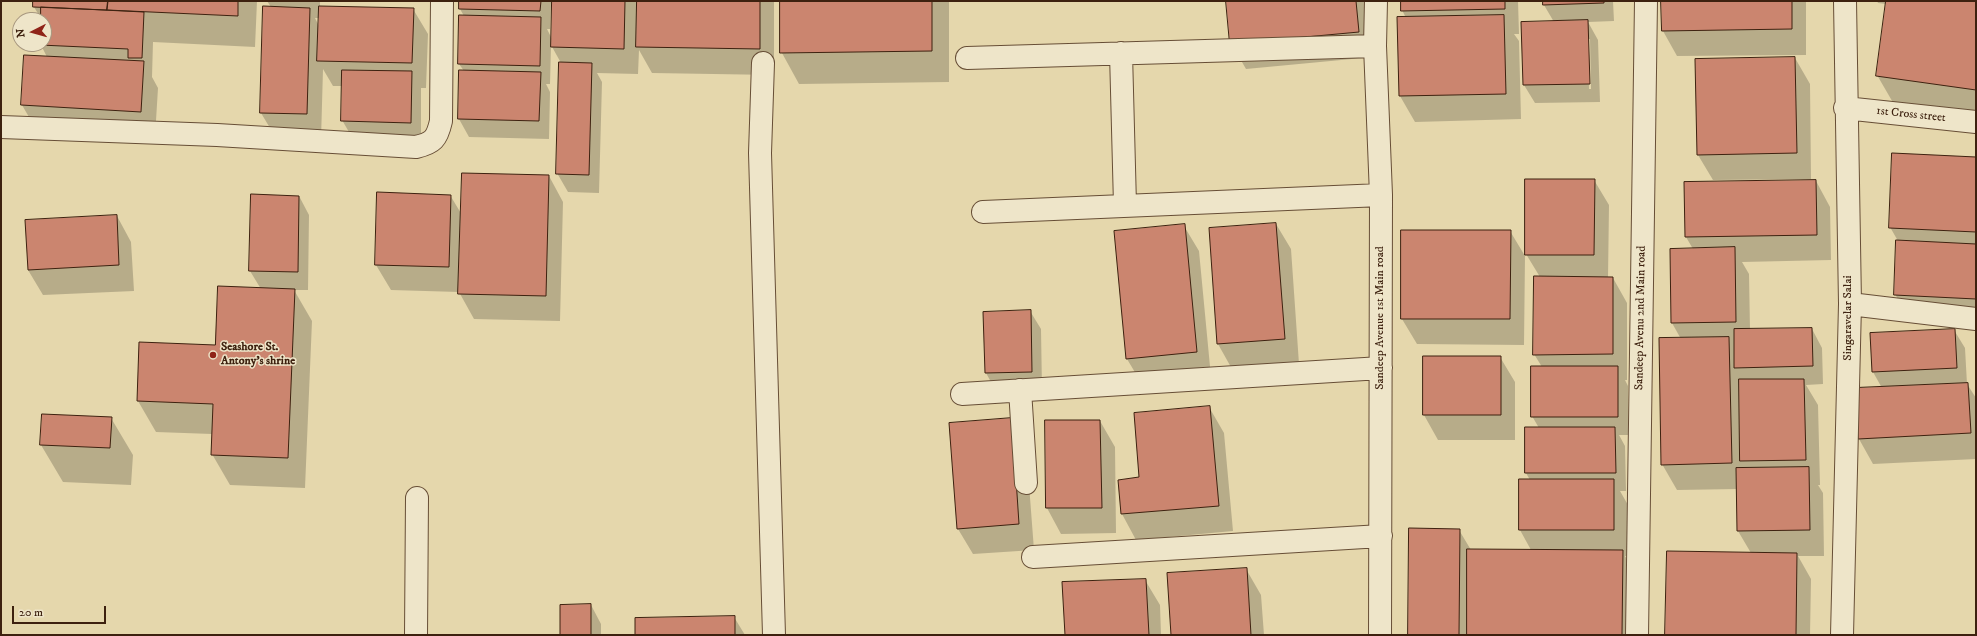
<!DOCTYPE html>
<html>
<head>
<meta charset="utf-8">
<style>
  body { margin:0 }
  #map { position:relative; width:1977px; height:636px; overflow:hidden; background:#e5d7ac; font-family:"IM FELL DW Pica",serif }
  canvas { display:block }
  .frame { position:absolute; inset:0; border:2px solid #3d210f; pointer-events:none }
  .north { position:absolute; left:12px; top:12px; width:40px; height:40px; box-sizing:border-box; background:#eee5c9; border:1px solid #a7977f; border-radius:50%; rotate:264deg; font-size:11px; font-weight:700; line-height:16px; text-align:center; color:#3d210f }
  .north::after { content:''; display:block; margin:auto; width:14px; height:18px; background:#8f2418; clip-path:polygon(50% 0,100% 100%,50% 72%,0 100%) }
  .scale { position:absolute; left:12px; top:606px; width:94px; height:18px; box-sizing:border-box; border:2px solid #3d210f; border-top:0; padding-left:5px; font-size:12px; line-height:14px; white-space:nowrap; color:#3d210f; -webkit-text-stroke:3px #eee5c9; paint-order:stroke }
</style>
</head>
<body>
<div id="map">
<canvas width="1977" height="636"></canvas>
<div class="frame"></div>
<div class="north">N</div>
<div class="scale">20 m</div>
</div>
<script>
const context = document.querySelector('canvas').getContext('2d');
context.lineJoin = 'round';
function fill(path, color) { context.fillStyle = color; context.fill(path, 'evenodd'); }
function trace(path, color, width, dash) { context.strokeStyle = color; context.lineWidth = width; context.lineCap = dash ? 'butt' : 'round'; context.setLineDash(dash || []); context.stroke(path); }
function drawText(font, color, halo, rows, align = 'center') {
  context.font = font + ' "IM FELL DW Pica",serif'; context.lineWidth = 3; context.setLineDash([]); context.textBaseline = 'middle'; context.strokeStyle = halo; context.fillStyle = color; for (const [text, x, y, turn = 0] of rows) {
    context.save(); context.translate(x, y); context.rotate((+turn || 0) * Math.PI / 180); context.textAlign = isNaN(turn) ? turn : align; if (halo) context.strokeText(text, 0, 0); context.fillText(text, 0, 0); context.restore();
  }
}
fill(new Path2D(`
  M 34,1 L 257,1 L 255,47 L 153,42 L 152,77 L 158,88 L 155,137 L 37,131 L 22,105 L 25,56 L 47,57 L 41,45 L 44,44 L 44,20 L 42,20 L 34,7 Z
  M 267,1 L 320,1 L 320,7 L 413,9 L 428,34 L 426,88 L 421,88 L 421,140 L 353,139 L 342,120 L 343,86 L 333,86 L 323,69 L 321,140 L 276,138 L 261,113 L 271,7 ZM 315,18 L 319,18 L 319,26 Z
  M 460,1 L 551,1 L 550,29 L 547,29 L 552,39 L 553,1 L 774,1 L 774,75 L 652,73 L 639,50 L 638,74 L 597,73 L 602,82 L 599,193 L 568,192 L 557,173 L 561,63 L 551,45 L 550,84 L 546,84 L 550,92 L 549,139 L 469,137 L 459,119 L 464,71 L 459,64 L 464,16 L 460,9 Z
  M 781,1 L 949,1 L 949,82 L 799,84 L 782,53 Z
  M 1227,1 L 1368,1 L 1373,57 L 1246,69 L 1231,43 Z
  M 1402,1 L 1518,1 L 1519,34 L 1514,34 L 1519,41 L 1521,119 L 1415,122 L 1400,96 L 1398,18 L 1406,18 L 1402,10 Z
  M 1544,1 L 1613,1 L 1614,21 L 1588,22 L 1598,40 L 1600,102 L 1535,103 L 1524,85 L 1523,23 L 1554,22 L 1544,5 ZM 1588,39 L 1590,39 L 1591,89 L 1589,89 Z
  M 1662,1 L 1806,1 L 1806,55 L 1677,56 L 1663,31 Z
  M 1877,1 L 1976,1 L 1976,118 L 1895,106 L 1877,75 L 1886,4 L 1878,3 Z
  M 1795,58 L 1810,84 L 1811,179 L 1713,180 L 1698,155 Z
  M 1976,158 L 1976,323 L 1910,320 L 1895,294 L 1898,241 L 1890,227 Z
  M 549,176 L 563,202 L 560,321 L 474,319 L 459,292 L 391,290 L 376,265 L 450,195 L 462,215 Z
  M 1594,180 L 1609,205 L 1608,278 L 1613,278 L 1627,303 L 1627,380 L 1625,380 L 1628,386 L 1628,435 L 1619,435 L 1625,446 L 1626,491 L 1620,491 L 1628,505 L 1628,556 L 1625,556 L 1640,582 L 1640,635 L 1409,635 L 1459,530 L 1471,550 L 1531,550 L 1520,530 L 1530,480 L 1526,473 L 1539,428 L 1532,416 L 1542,367 L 1534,354 L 1540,277 L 1526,254 Z
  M 1816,181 L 1830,207 L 1831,260 L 1742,262 L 1749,274 L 1750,330 L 1812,329 L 1822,348 L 1823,384 L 1806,385 L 1818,405 L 1820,485 L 1818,485 L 1823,493 L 1824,556 L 1798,556 L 1811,579 L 1810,635 L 1666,635 L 1751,553 L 1738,531 L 1738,489 L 1677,490 L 1662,464 L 1681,339 L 1672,323 L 1693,249 L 1686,237 Z
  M 299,196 L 309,215 L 308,290 L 294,290 L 312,321 L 305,488 L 230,485 L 212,454 L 212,434 L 156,432 L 138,401 L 216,346 L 261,289 L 250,271 Z
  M 117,216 L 131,242 L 134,291 L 43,295 L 28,270 Z
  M 1276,224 L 1291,249 L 1299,364 L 1232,369 L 1218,344 Z
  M 1184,226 L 1199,251 L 1211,377 L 1142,384 L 1127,359 Z
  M 1510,231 L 1525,256 L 1524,345 L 1417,344 L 1402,319 Z
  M 1030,311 L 1041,329 L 1042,390 L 996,391 L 986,373 Z
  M 1954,330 L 1965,348 L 1967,384 L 1976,398 L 1976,459 L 1873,464 L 1859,439 L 1882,388 L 1873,372 Z
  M 1500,357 L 1515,382 L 1515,440 L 1438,440 L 1424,415 Z
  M 1209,407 L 1224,433 L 1233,531 L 1136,540 L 1122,514 L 1119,481 L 1141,478 Z
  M 111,418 L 133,455 L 131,485 L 63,482 L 41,445 Z
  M 1046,421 L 1100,421 L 1115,447 L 1116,533 L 1061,534 L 1047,508 Z
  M 1026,445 L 1034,550 L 973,554 L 958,529 Z
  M 1246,569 L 1261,595 L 1264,635 L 1172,635 Z
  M 1145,580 L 1160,605 L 1161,635 L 1066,635 Z
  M 591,605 L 601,624 L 601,635 L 561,635 Z
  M 734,617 L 745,635 L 636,635 Z`), '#0003');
const building = new Path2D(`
  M 33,1 L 108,1 L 107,10 L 33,7 Z
  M 108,1 L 238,1 L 238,16 L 107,10 Z
  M 459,1 L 541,1 L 540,11 L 459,9 Z
  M 552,1 L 625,1 L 624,49 L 551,47 Z
  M 637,1 L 760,1 L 760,49 L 636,47 Z
  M 780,1 L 932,1 L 932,51 L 780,53 Z
  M 1226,1 L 1356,1 L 1359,32 L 1230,44 Z
  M 1401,1 L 1505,1 L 1505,9 L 1401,11 Z
  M 1543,1 L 1604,1 L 1604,3 L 1543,5 Z
  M 1661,1 L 1792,1 L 1792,29 L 1662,31 Z
  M 1886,1 L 1976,1 L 1976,90 L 1876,76 Z
  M 263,6 L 310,8 L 307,114 L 260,113 Z
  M 319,6 L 414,8 L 412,63 L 317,61 Z
  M 41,7 L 144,12 L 142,58 L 128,58 L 128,49 L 40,45 L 44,44 L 44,20 L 41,20 Z
  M 459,15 L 541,17 L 540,66 L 458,64 Z
  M 1504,15 L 1506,94 L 1399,96 L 1397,17 Z
  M 1588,20 L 1590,84 L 1523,85 L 1521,22 Z
  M 24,55 L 144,61 L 141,112 L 21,105 Z
  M 1795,57 L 1797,153 L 1697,155 L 1695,59 Z
  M 559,62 L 592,63 L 589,175 L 556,174 Z
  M 342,70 L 412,71 L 411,123 L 341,121 Z
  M 459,70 L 541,72 L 539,121 L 458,119 Z
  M 1892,153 L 1976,157 L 1976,232 L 1889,228 Z
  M 462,173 L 549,175 L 546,296 L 458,294 Z
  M 1525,179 L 1595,179 L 1594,255 L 1525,255 Z
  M 1816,180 L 1817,235 L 1685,237 L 1684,182 Z
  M 377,192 L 451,195 L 449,267 L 375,265 Z
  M 251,194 L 299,196 L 298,272 L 249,271 Z
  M 117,215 L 119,265 L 28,270 L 25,220 Z
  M 1276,223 L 1285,339 L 1217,344 L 1209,228 Z
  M 1185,224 L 1197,352 L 1126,359 L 1114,231 Z
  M 1401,230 L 1511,230 L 1510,319 L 1401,319 Z
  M 1896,240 L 1976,244 L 1976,299 L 1894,295 Z
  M 1735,247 L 1736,322 L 1671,323 L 1670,249 Z
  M 1534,276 L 1613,277 L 1613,354 L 1533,355 Z
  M 218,286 L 295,289 L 288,458 L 211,455 L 213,404 L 137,401 L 139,342 L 215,345 Z
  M 1031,310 L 1032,372 L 985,373 L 983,312 Z
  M 1812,328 L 1813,366 L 1734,368 L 1734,329 Z
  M 1955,329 L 1957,368 L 1872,372 L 1870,333 Z
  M 1729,337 L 1732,463 L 1661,465 L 1659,338 Z
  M 1423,356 L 1501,356 L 1501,415 L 1423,415 Z
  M 1531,366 L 1618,366 L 1618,417 L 1531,417 Z
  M 1739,379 L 1804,379 L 1806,460 L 1740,461 Z
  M 1968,383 L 1971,433 L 1858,439 L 1855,388 Z
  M 1210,406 L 1219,506 L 1121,514 L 1118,480 L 1139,477 L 1134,413 Z
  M 42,414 L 112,417 L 110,448 L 40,445 Z
  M 1012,418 L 1019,524 L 957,529 L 949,423 Z
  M 1045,420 L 1100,420 L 1102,508 L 1046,508 Z
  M 1525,427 L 1615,427 L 1616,473 L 1525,473 Z
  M 1809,467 L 1810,530 L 1737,531 L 1736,468 Z
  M 1519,479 L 1614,479 L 1614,530 L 1519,530 Z
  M 1409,528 L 1460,529 L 1459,635 L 1408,635 Z
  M 1467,549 L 1623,550 L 1622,635 L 1467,635 Z
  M 1667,551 L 1797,553 L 1796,635 L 1665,635 Z
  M 1247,568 L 1251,635 L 1171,635 L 1167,573 Z
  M 1146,579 L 1149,635 L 1065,635 L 1062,582 Z
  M 591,604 L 591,635 L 560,635 L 560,605 Z
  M 735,616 L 735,635 L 635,635 L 635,618 Z`);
fill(building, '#cb856f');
trace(building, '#3d210f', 1);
const minor = new Path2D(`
  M 1376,1 L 1375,46 L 1381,195 L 1380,635
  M 1121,53 L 1125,205
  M 967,58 L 1375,46
  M 763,63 L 760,153 L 774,635
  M 1845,108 L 1976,122
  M 1,127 L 217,135 L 416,147 C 433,143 437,139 441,121 L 442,1
  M 983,212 L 1381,195
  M 1850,304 L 1976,319
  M 1020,390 L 1026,483
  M 962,394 L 1381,368
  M 1033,557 L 1381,536
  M 416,635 L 417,498
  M 1637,635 L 1646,1
  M 1842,635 L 1850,304 L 1845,1`);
trace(minor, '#674e36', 24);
trace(minor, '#eee5c9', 22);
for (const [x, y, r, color] of [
  [213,355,4,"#8f2418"]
]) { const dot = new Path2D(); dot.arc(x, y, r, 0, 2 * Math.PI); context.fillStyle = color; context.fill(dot); trace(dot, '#eee5c9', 1.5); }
drawText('12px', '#3d210f', '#eee5c9', [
  ["1st Cross street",1911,115,6],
  ["Sandeep Avenue 1st Main road",1381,318,-90],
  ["Sandeep Avenu 2nd Main road",1641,318,-89],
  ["Singaravelar Salai",1849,318,-90]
]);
drawText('bold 12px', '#3d210f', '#eee5c9', [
  ["Seashore St.",221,348],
  ["Antony's shrine",221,362]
], 'left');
</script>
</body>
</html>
